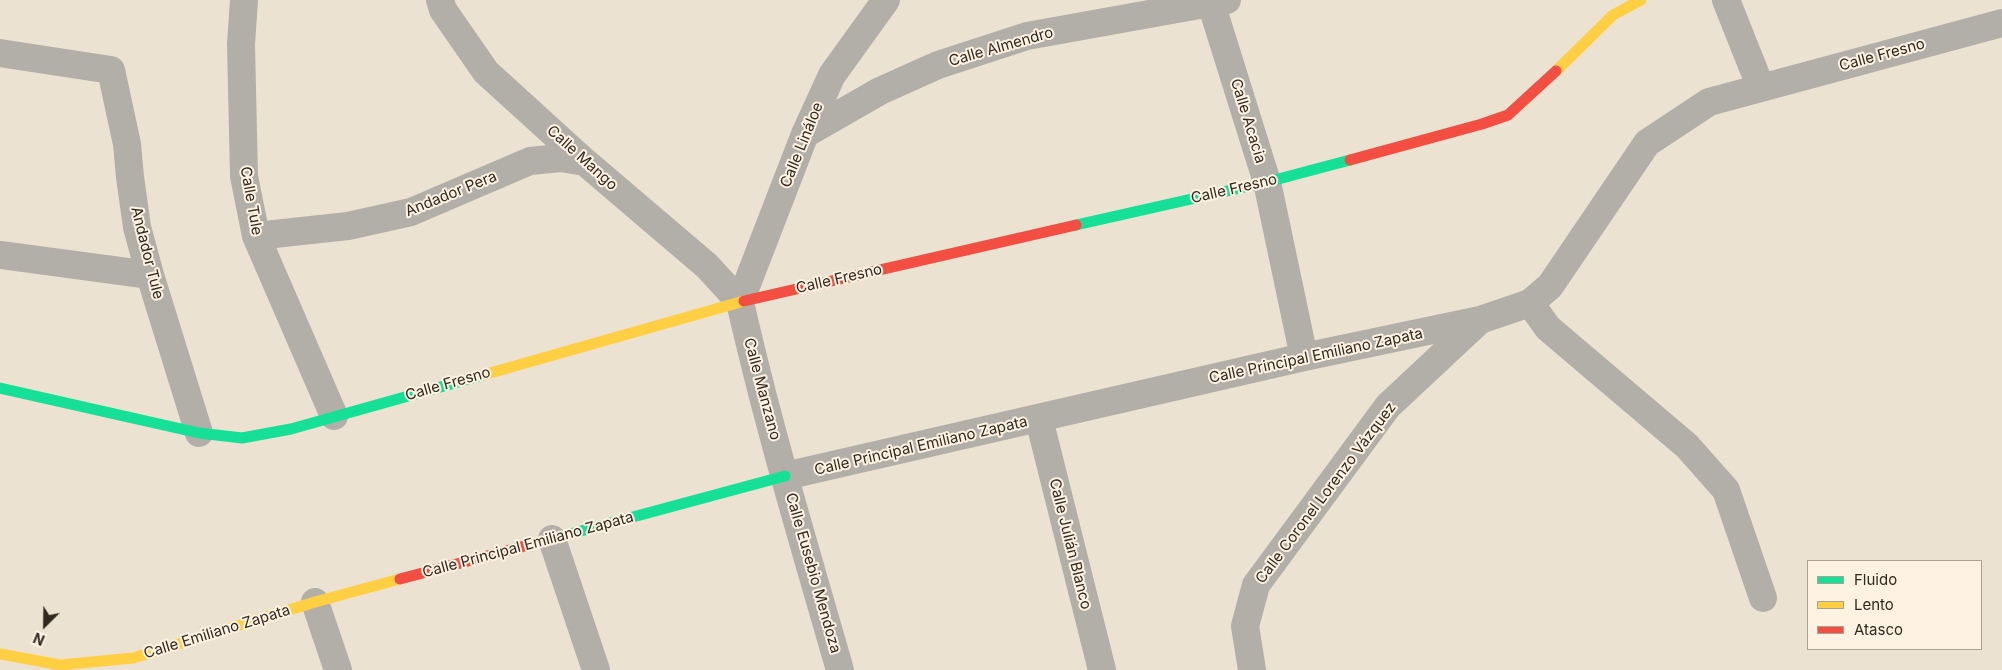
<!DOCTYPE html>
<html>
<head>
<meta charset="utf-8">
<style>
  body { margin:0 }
  #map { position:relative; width:2002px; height:670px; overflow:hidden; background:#ece2d2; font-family:Inter,sans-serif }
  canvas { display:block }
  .legend { position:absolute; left:1807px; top:560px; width:175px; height:90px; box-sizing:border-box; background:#fef2e2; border:1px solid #aca294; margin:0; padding:6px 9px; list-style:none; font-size:15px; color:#31291f }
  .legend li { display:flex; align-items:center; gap:10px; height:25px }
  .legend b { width:25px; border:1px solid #aca294 }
  .north { position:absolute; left:20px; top:600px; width:50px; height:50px; -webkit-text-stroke:4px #fef2e2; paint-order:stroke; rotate:203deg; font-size:14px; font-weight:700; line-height:20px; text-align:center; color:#31291f }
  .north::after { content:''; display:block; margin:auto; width:18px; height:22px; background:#31291f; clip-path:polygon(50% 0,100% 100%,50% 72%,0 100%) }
</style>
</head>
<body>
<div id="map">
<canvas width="2002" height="670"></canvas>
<ul class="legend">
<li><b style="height:6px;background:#16e098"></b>Fluido</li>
<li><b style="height:6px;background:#ffcf43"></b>Lento</li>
<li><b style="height:6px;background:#f24e42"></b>Atasco</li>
</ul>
<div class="north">N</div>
</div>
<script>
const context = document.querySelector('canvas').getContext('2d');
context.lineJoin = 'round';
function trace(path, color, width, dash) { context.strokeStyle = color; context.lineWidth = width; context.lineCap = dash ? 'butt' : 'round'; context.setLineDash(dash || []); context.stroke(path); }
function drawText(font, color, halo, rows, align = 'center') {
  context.font = font + ' Inter,sans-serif'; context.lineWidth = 4; context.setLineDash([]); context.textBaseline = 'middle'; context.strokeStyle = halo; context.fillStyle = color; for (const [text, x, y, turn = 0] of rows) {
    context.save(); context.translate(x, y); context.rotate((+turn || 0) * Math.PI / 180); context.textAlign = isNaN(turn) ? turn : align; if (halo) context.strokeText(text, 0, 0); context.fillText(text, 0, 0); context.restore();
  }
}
trace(new Path2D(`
  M 244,0 L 241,44 L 244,176 L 256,236 L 334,416
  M 440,0 L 443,10 L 486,72 L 585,162 L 707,266 L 740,302
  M 1726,0 L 1761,88
  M 1211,3 L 1267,182 L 1304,357
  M 0,53 L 111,70 L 127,144 L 130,177 L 137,227 L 150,275 L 199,433
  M 805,134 L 880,91 L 938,65 L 1027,36 L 1227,0
  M 256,236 L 348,226 L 411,212 L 530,161 L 561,158 L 585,162
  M 0,255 L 150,275
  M 740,302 C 768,426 805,548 840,670
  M 740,302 L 805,134 L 832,75 L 886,0
  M 1530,303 L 1548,328 L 1687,446 L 1726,490 L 1763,598
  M 1039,419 L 1102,670
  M 785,476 L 1304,357 L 1480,320 L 1530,303 L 1550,286 L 1647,143 L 1709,102 L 2002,23
  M 552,539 L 596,670
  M 315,602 L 338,670
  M 1252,670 L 1245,626 L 1256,585 L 1388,406 L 1480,320`), '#b2afa9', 28);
trace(new Path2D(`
  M 1076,225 L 1267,182 L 1350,160
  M 0,388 L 199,433 L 242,438 L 291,429 L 483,375
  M 555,538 L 785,476`), '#16e098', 11);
trace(new Path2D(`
  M 1556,71 L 1613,15 L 1641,0
  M 483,375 L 744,301
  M 0,654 L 60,665 L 133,658 L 315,602 L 400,579`), '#ffcf43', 11);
trace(new Path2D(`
  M 1350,160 L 1482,124 L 1508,115 L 1556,71
  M 744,301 L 1076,225
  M 400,579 L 555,538`), '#f24e42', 11);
drawText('15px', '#31291f', '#fef2e2', [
  ["Calle Almendro",1001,47,-16],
  ["Calle Fresno",1882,55,-15],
  ["Calle Acacia",1248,121,73],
  ["Calle Lináloe",802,145,-68],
  ["Calle Mango",582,158,42],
  ["Calle Fresno",1234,189,-13],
  ["Andador Pera",451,194,-22],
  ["Calle Tule",251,201,80],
  ["Andador Tule",147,253,76],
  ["Calle Fresno",839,279,-13],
  ["Calle Principal Emiliano Zapata",1316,356,-12],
  ["Calle Fresno",448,384,-16],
  ["Calle Manzano",762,389,75],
  ["Calle Principal Emiliano Zapata",921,446,-13],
  ["Calle Coronel Lorenzo Vázquez",1326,493,-53],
  ["Calle Julián Blanco",1070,544,76],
  ["Calle Principal Emiliano Zapata",528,545,-15],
  ["Calle Eusebio Mendoza",813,573,74],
  ["Calle Emiliano Zapata",217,632,-17]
]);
</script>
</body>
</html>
